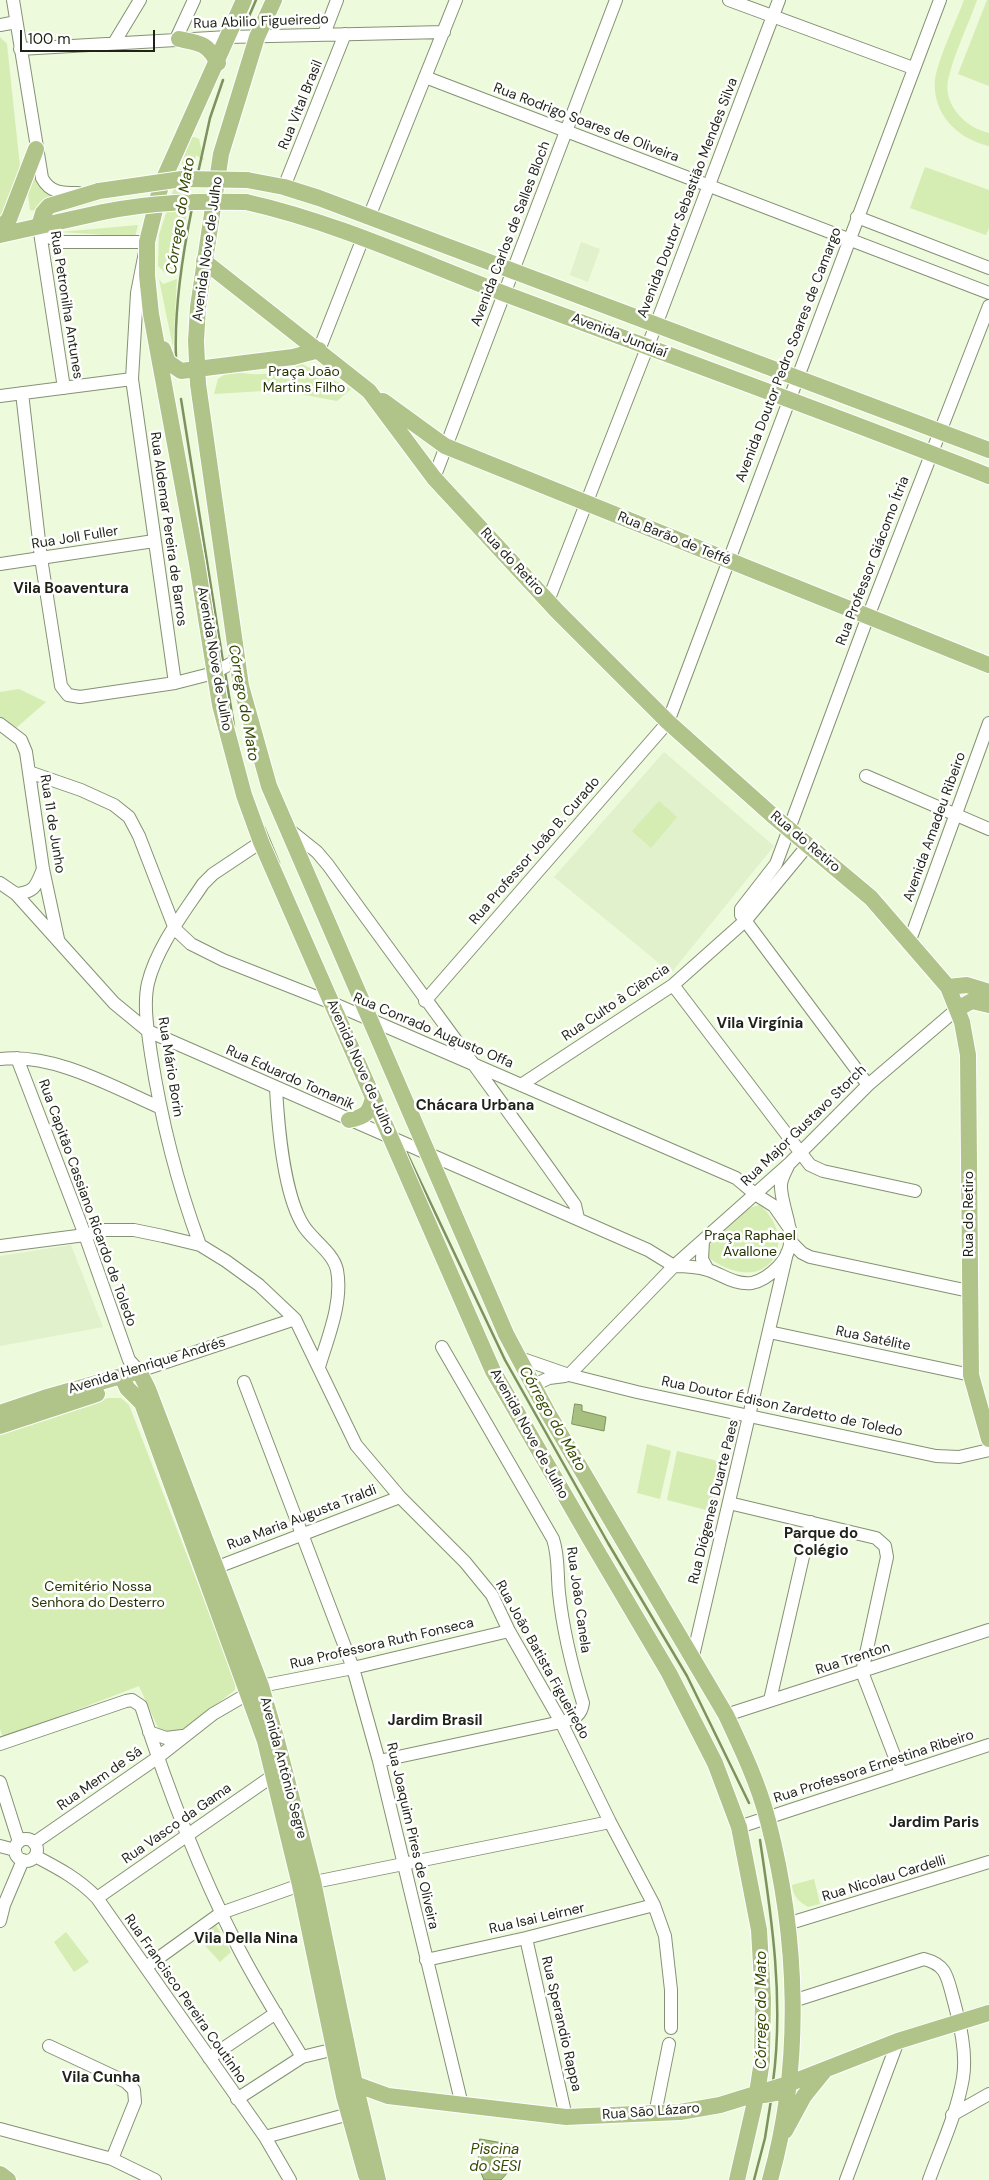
<!DOCTYPE html>
<html>
<head>
<meta charset="utf-8">
<style>
  body { margin:0 }
  #map { position:relative; width:989px; height:2180px; overflow:hidden; background:#edfadb; font-family:"DM Sans",sans-serif }
  canvas { display:block }
  .scale { position:absolute; left:20px; top:30px; width:135px; height:22px; box-sizing:border-box; border:2px solid #1e2217; border-top:0; padding-left:6px; font-size:15px; line-height:18px; white-space:nowrap; color:#1e2217; -webkit-text-stroke:4px #fff; paint-order:stroke }
</style>
</head>
<body>
<div id="map">
<canvas width="989" height="2180"></canvas>
<div class="scale">100 m</div>
</div>
<script>
const context = document.querySelector('canvas').getContext('2d');
context.lineJoin = 'round';
function fill(path, color) { context.fillStyle = color; context.fill(path, 'evenodd'); }
function trace(path, color, width, dash) { context.strokeStyle = color; context.lineWidth = width; context.lineCap = dash ? 'butt' : 'round'; context.setLineDash(dash || []); context.stroke(path); }
function drawText(font, color, halo, rows, align = 'center') {
  context.font = font + ' "DM Sans",sans-serif'; context.lineWidth = 5; context.setLineDash([]); context.textBaseline = 'middle'; context.strokeStyle = halo; context.fillStyle = color; for (const [text, x, y, turn = 0] of rows) {
    context.save(); context.translate(x, y); context.rotate((+turn || 0) * Math.PI / 180); context.textAlign = isNaN(turn) ? turn : align; if (halo) context.strokeText(text, 0, 0); context.fillText(text, 0, 0); context.restore();
  }
}
fill(new Path2D(`
  M 581,242 L 600,249 L 588,282 L 570,275 Z
  M 664,752 L 774,846 L 671,973 L 554,877 Z
  M 71,1245 L 103,1327 L 0,1346 L 0,1256 Z`), '#e1f1cb');
fill(new Path2D(`
  M 964,0 L 977,0 C 968,26 954,53 948,80 C 943,105 966,128 989,133 L 989,146 C 958,139 932,114 935,80 C 937,62 957,19 964,0 Z
  M 987,0 L 989,0 L 989,86 L 958,74 Z
  M 0,37 L 7,44 L 24,205 L 16,218 L 0,221 Z
  M 194,137 L 199,139 L 204,161 L 196,155 L 178,266 L 166,274 L 158,266 L 159,235 L 190,138 Z
  M 925,167 L 989,190 L 989,228 L 986,235 L 910,208 Z
  M 46,169 L 53,198 L 40,211 L 30,210 L 27,185 Z
  M 138,225 L 135,237 L 61,232 Z
  M 159,279 L 163,284 L 177,279 L 173,347 Z
  M 302,364 L 351,389 L 337,401 L 279,390 L 214,394 L 218,379 L 231,370 C 253,378 281,374 302,364 Z
  M 19,689 L 46,702 L 16,728 L 0,722 L 0,692 Z
  M 659,801 L 677,817 L 651,848 L 632,831 Z
  M 760,1205 C 802,1243 767,1299 709,1258 L 708,1246 L 749,1208 Z
  M 108,1398 L 121,1398 L 129,1405 L 235,1680 L 235,1690 L 165,1743 L 139,1686 L 3,1738 L 0,1729 L 0,1434 Z
  M 647,1444 L 671,1451 L 660,1499 L 637,1493 Z
  M 677,1451 L 726,1463 L 714,1512 L 667,1500 Z
  M 814,1879 L 820,1904 L 808,1907 C 798,1901 793,1896 792,1885 Z
  M 216,1925 L 231,1952 L 220,1962 L 199,1939 Z
  M 66,1932 L 89,1962 L 74,1972 L 54,1942 Z`), '#d5ecb3');
const water = new Path2D(`
  M 575,1404 L 582,1405 L 582,1411 L 606,1417 L 604,1431 L 572,1424 Z
  M 480,2139 L 514,2145 L 510,2170 L 501,2180 L 484,2180 L 478,2166 Z`);
fill(water, '#a7c080');
trace(water, '#7e9160', 1);
trace(new Path2D(`
  M 247,21 L 256,0
  M 198,173 L 210,118 L 223,80
  M 176,358 C 174,308 182,257 192,208
  M 181,399 L 223,662
  M 225,672 L 234,726
  M 264,827 L 279,863
  M 404,1147 L 505,1360 L 608,1543 L 687,1676 L 749,1803
  M 760,1840 C 772,1919 784,2002 773,2082
  M 754,2180 L 765,2138 L 771,2100`), '#7e9160', 2.5);
const minor = new Path2D(`
  M 13,0 L 42,178 C 50,193 62,193 78,193
  M 729,0 L 913,68
  M 0,25 L 16,22
  M 324,34 L 337,0
  M 176,39 L 194,0
  M 114,43 L 140,0
  M 20,49 L 228,37 L 444,32
  M 425,77 L 989,293
  M 284,187 L 345,34
  M 369,217 L 456,0
  M 857,217 L 989,268
  M 39,226 L 49,237 L 60,242 L 147,242 L 137,293 L 132,379 L 175,683
  M 39,226 L 64,388
  M 319,350 L 363,238
  M 22,393 L 41,558 L 61,686 L 68,695 L 80,697 L 175,683 L 214,673 L 237,660
  M 0,396 L 132,379
  M 434,478 L 616,0
  M 0,564 L 154,541
  M 548,601 L 656,325 L 779,0
  M 0,724 L 21,740 L 26,752 L 43,869 L 58,939
  M 29,772 L 81,790 L 114,805 L 129,817 L 139,836 L 175,929 L 191,944 L 223,960 L 332,1003 L 736,1178 L 755,1194 L 774,1206 L 790,1229
  M 866,776 L 989,829
  M 287,828 L 317,852 L 328,865 C 410,979 494,1090 575,1205 L 578,1218
  M 0,883 L 16,894 L 114,1003 L 148,1031 L 648,1250 L 674,1266
  M 16,894 C 35,892 36,886 43,869
  M 910,940 L 989,723
  M 673,985 L 810,1165 L 823,1171 L 915,1191
  M 425,1001 L 668,722 L 940,0
  M 17,1058 L 85,1235 L 129,1360 L 139,1371 L 295,1319
  M 0,1059 C 54,1053 111,1086 159,1107
  M 521,1085 L 673,985 L 746,920 L 808,845
  M 868,1085 L 741,915 L 741,909 L 776,864 L 864,627 L 989,306
  M 276,1088 C 278,1125 284,1194 303,1225 C 312,1240 333,1252 337,1270 C 343,1302 328,1337 319,1367
  M 703,1241 L 702,1259 L 708,1270
  M 791,1242 L 802,1253 L 810,1257 L 969,1291
  M 200,1245 C 177,1183 161,1119 151,1054 C 148,1032 143,1005 148,983 C 157,947 183,914 203,884 L 213,874 L 261,842
  M 0,1246 L 85,1235 L 105,1230 L 134,1230 L 163,1236 L 200,1245 L 226,1261 L 259,1285 L 295,1319 L 356,1445 L 400,1497 L 465,1562 L 492,1595 L 509,1631 L 561,1722 L 610,1822 L 654,1905 L 665,1936 L 671,1990 L 671,2028
  M 674,1266 C 686,1266 698,1267 708,1270 C 723,1275 735,1285 752,1283 C 761,1281 771,1274 778,1267 C 803,1241 783,1217 781,1188 C 780,1180 785,1173 788,1166
  M 769,1332 L 971,1375
  M 517,1357 L 569,1375 L 637,1392 L 936,1456 L 959,1457 L 989,1450
  M 569,1375 L 674,1266 L 790,1163 L 868,1085 L 957,1009
  M 244,1382 L 353,1668 L 379,1761 L 462,2105
  M 532,1386 L 549,1378 L 565,1376
  M 729,1503 L 876,1538 L 885,1546 L 887,1557 L 862,1672 L 901,1773
  M 215,1568 L 400,1497
  M 693,1656 L 787,1253
  M 770,1700 L 811,1522
  M 726,1715 L 989,1630
  M 149,1732 L 166,1738 L 182,1736
  M 0,1744 L 126,1701 L 132,1700 L 141,1706 C 167,1788 198,1868 237,1945 C 256,1983 280,2020 302,2057
  M 379,1761 L 561,1722 C 574,1718 581,1717 583,1703 C 572,1667 563,1631 559,1593 C 557,1574 559,1557 553,1539 L 442,1347
  M 0,1782 L 19,1842
  M 739,1827 L 989,1745
  M15 1850a11 11 0 1 1 22 0a11 11 0 1 1-22 0Z
  M 34,1843 L 157,1758 L 213,1714 L 261,1686 L 353,1668 L 509,1631
  M 0,1846 L 15,1850
  M 35,1856 C 58,1868 79,1879 97,1898 L 265,2137 L 290,2180
  M 97,1898 L 274,1775
  M 0,1921 L 4,1905 L 23,1860
  M 787,1924 L 989,1862
  M 526,1938 L 566,2117
  M 426,1960 L 526,1938 L 654,1905
  M 146,1967 L 221,1913 L 300,1885 L 610,1822
  M 793,2001 L 924,1959 C 947,1965 947,1977 953,1998 C 960,2024 967,2052 963,2078 C 957,2113 941,2147 929,2180
  M 49,2046 L 126,2082 L 134,2090 L 135,2102 L 112,2159
  M 209,2058 L 276,2013
  M 237,2099 L 302,2057 L 335,2049
  M 655,2114 L 669,2044
  M 952,2115 L 989,2094
  M 0,2129 L 112,2159 L 155,2180
  M 265,2137 L 349,2114
  M 846,2180 L 898,2041`);
const major = new Path2D(`
  M 244,0 L 161,185 L 147,242 L 147,275 L 151,314 L 197,563 L 220,705 L 244,795 L 261,842 L 493,1371 L 590,1539 L 669,1673 L 715,1763 L 739,1827 L 759,1930 L 763,1999 L 762,2061 L 757,2093 L 764,2095 L 787,2091
  M 274,0 L 257,37 L 221,154 L 198,307 L 196,341 L 198,384 L 241,686 L 269,786 L 506,1334 L 548,1413 L 726,1715 C 742,1749 759,1785 768,1821 C 798,1937 803,2064 770,2180
  M 179,39 C 200,43 207,43 218,63
  M 247,180 L 284,187 L 319,198 L 989,450
  M 246,202 C 340,223 427,265 516,298 C 674,357 832,414 989,476
  M 39,226 L 43,213 L 49,206 L 99,191
  M 0,229 L 9,219 L 36,149
  M 0,235 L 103,212
  M 204,261 L 369,391 L 434,478 L 557,611 L 668,722 L 772,815 L 871,898 L 948,987 L 962,1022 L 968,1055 L 971,1375 L 989,1439
  M 163,349 L 168,362 L 181,371 L 293,357 L 319,350
  M 383,401 L 445,446 L 989,665
  M 948,987 L 967,985 L 989,992
  M 957,1009 L 972,1001 L 989,1005
  M 349,1120 C 365,1117 370,1113 373,1097
  M 122,1377 L 127,1388 L 142,1403 L 265,1741 L 300,1885 L 344,2096 L 366,2175
  M 0,1413 L 44,1398 L 139,1371 L 148,1389 L 261,1686 L 277,1741 L 313,1881 L 355,2084 L 378,2180
  M 0,1426 L 97,1394
  M 355,2084 L 388,2096 L 566,2117 L 680,2112 L 720,2105 L 788,2084 L 898,2041 L 989,2013
  M 785,2131 L 804,2096 L 825,2070
  M 0,2174 L 8,2180
  M 737,2180 L 757,2093`);
trace(minor, '#859175', 14);
trace(major, '#fff', 18);
trace(minor, '#fff', 12);
trace(major, '#b0c489', 16);
const majorBridge = new Path2D(`
  M 99,191 L 182,179 L 247,180
  M 103,212 C 153,202 196,201 246,202`);
trace(majorBridge, '#fff', 18, []);
trace(majorBridge, '#b0c489', 16);
drawText('14px', '#1e2217', '#fff', [
  ["Rua Abilio Figueiredo",261,22,-2],
  ["Rua Vital Brasil",301,105,-68],
  ["Rua Rodrigo Soares de Oliveira",586,123,21],
  ["Avenida Doutor Sebastião Mendes Silva",688,198,-69],
  ["Avenida Carlos de Salles Bloch",511,234,-69],
  ["Avenida Nove de Julho",208,249,-82],
  ["Rua Petronilha Antunes",66,305,81],
  ["Avenida Jundiaí",619,336,21],
  ["Avenida Doutor Pedro Soares de Camargo",789,355,-69],
  ["Rua Aldemar Pereira de Barros",168,529,82],
  ["Rua Joll Fuller",75,538,-9],
  ["Rua Barão de Teffé",674,539,22],
  ["Rua Professor Giácomo Ítria",873,561,-69],
  ["Rua do Retiro",512,562,47],
  ["Avenida Nove de Julho",214,659,80],
  ["Rua 11 de Junho",52,824,81],
  ["Avenida Amadeu Ribeiro",935,827,-70],
  ["Rua do Retiro",805,842,40],
  ["Rua Professor João B. Curado",535,851,-49],
  ["Rua Culto à Ciência",616,1003,-34],
  ["Rua Conrado Augusto Offa",433,1031,23],
  ["Rua Mário Borin",170,1067,81],
  ["Avenida Nove de Julho",360,1067,66],
  ["Rua Eduardo Tomanik",290,1078,24],
  ["Rua Major Gustavo Storch",804,1126,-44],
  ["Rua Capitão Cassiano Ricardo de Toledo",87,1203,70],
  ["Rua do Retiro",969,1214,-90],
  ["Rua Satélite",873,1339,12],
  ["Avenida Henrique Andrés",147,1366,-17],
  ["Rua Doutor Édison Zardetto de Toledo",782,1407,12],
  ["Avenida Nove de Julho",529,1434,61],
  ["Rua Diógenes Duarte Paes",714,1502,-76],
  ["Rua Maria Augusta Traldi",302,1518,-21],
  ["Rua João Canela",578,1600,82],
  ["Rua Professora Ruth Fonseca",382,1644,-13],
  ["Rua Trenton",853,1659,-18],
  ["Rua João Batista Figueiredo",542,1660,61],
  ["Rua Professora Ernestina Ribeiro",874,1767,-18],
  ["Avenida Antônio Segre",283,1768,75],
  ["Rua Mem de Sá",100,1779,-35],
  ["Rua Vasco da Gama",177,1824,-35],
  ["Rua Joaquim Pires de Oliveira",412,1836,77],
  ["Rua Nicolau Cardelli",884,1879,-17],
  ["Rua Isai Leirner",537,1919,-13],
  ["Rua Francisco Pereira Coutinho",185,1999,55],
  ["Rua Sperandio Rappa",561,2024,77],
  ["Rua São Lázaro",651,2112,-4]
]);
drawText('14px', '#253403', '#fff', [
  ["Praça João",304,372],
  ["Martins Filho",304,388],
  ["Praça Raphael",750,1236],
  ["Avallone",750,1252],
  ["Cemitério Nossa",98,1587],
  ["Senhora do Desterro",98,1603]
]);
drawText('italic 15px', '#354a00', '#fff', [
  ["Córrego do Mato",181,216,-81],
  ["Córrego do Mato",243,703,80],
  ["Córrego do Mato",552,1419,60],
  ["Córrego do Mato",762,2010,-90],
  ["Piscina",495,2150],
  ["do SESI",495,2167]
]);
drawText('bold 15px', '#1e2217', '#fff', [
  ["Vila Boaventura",71,589],
  ["Vila Virgínia",760,1024],
  ["Chácara Urbana",475,1106],
  ["Parque do",821,1534],
  ["Colégio",821,1551],
  ["Jardim Brasil",435,1721],
  ["Jardim Paris",934,1823],
  ["Vila Della Nina",246,1939],
  ["Vila Cunha",101,2078]
]);
</script>
</body>
</html>
